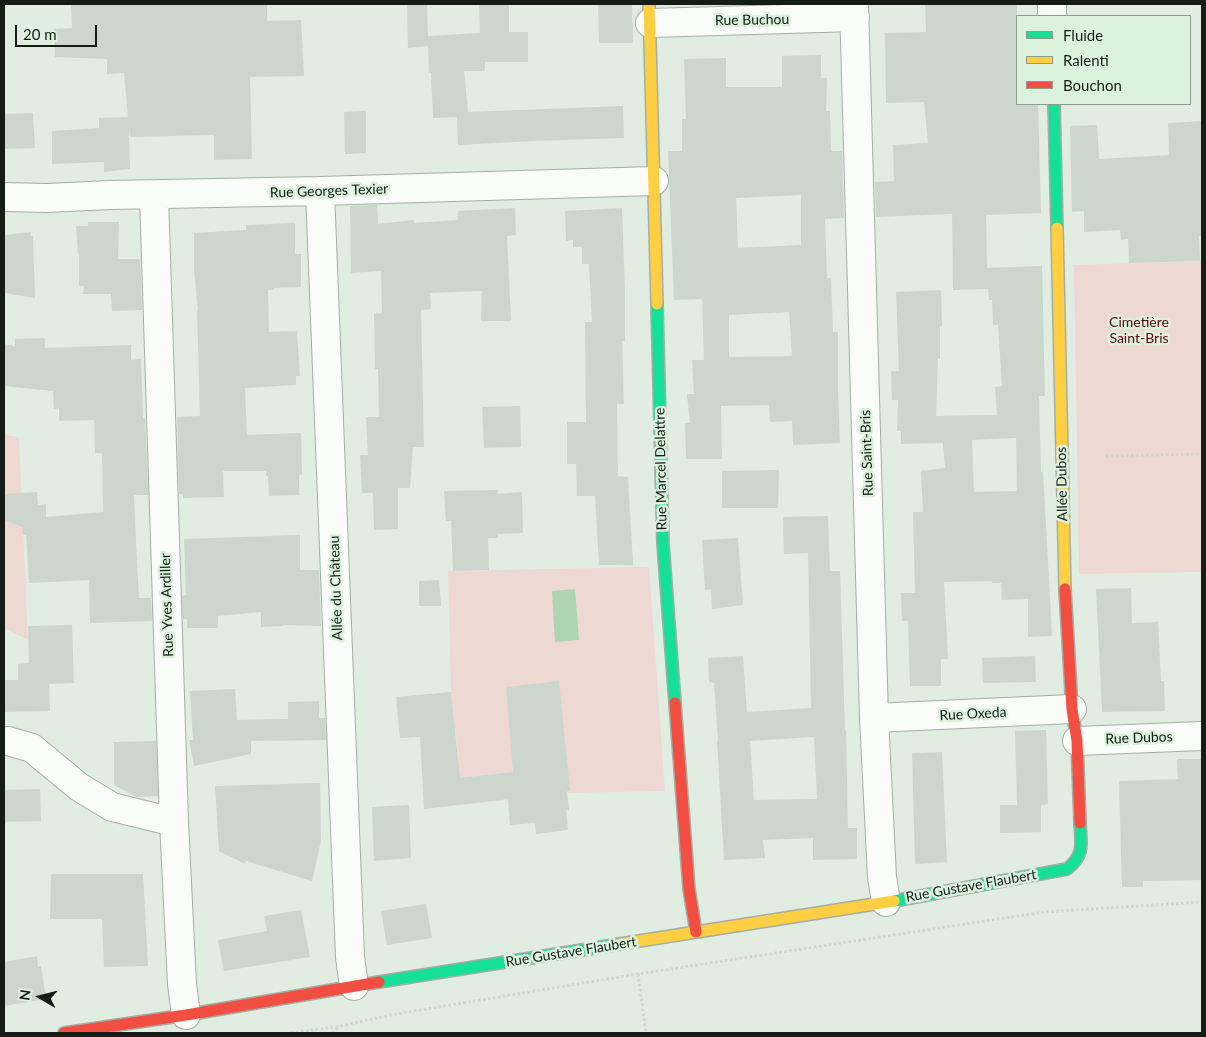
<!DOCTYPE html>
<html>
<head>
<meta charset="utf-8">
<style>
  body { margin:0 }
  #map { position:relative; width:1206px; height:1037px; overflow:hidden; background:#e1ede1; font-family:Lato,sans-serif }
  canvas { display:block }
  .frame { position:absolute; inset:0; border:5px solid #141c15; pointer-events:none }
  .legend { position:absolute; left:1016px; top:15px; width:175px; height:90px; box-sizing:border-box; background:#dcf2dd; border:1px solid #8c9c8d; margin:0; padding:6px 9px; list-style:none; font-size:15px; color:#141c15 }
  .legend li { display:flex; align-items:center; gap:10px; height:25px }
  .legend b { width:25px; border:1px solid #8c9c8d }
  .north { position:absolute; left:15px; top:972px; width:50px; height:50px; -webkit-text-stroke:4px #dcf2dd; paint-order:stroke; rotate:278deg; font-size:14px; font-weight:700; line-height:20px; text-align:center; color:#141c15 }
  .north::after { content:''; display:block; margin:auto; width:18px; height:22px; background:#141c15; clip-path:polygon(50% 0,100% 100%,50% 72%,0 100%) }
  .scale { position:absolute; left:15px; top:25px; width:82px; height:22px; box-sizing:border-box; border:2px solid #141c15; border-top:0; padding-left:6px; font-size:15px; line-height:18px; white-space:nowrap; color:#141c15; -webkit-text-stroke:4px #dcf2dd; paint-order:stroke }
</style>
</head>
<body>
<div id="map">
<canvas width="1206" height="1037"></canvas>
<div class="frame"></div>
<ul class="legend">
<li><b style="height:6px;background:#16e098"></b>Fluide</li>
<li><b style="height:6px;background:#ffcf43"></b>Ralenti</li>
<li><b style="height:6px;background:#f24e42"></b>Bouchon</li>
</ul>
<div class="north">N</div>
<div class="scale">20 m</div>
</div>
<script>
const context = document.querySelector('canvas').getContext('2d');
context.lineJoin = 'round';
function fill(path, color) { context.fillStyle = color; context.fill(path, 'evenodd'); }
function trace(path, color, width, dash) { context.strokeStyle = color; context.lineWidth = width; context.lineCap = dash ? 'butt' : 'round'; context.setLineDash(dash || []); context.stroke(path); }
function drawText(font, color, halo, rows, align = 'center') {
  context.font = font + ' Lato,sans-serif'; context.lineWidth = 5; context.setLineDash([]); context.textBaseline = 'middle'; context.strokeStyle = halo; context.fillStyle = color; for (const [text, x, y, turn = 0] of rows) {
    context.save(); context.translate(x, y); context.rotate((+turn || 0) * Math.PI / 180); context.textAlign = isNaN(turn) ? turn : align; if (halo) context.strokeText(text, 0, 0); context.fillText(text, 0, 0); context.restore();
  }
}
fill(new Path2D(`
  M 1202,261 L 1202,572 L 1079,574 L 1074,265 Z
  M 4,435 L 19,437 L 28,640 L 4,628 Z
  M 649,567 L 665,791 L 567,793 L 434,808 L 431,759 L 458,754 L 451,692 L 448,571 Z`), '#eed9d2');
fill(new Path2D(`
  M 575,589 L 579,640 L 555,642 L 552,591 Z`), '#add5af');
fill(new Path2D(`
  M 71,4 L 267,4 L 267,21 L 301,20 L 304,76 L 250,77 L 252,159 L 214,160 L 214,135 L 130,137 L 129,129 L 130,169 L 104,172 L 104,162 L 52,164 L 52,131 L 99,128 L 99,118 L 128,117 L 124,73 L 107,74 L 107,59 L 55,57 L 54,29 L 72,28 Z
  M 407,4 L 427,4 L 428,36 L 480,33 L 479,4 L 509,4 L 509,32 L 528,32 L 528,62 L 485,62 L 485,71 L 464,71 L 468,112 L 623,106 L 624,138 L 533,141 L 458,145 L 457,117 L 433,118 L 431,73 L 429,73 L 428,46 L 408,48 Z
  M 598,4 L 632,4 L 633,43 L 599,43 Z
  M 925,4 L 1017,4 L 1017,104 L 1038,104 L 1041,213 L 986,215 L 987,268 L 1042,266 L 1045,396 L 1039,396 L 1041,472 L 1043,472 L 1052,636 L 1028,637 L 1028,599 L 1002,600 L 1001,583 L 992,583 L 992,581 L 944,582 L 948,659 L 941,659 L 941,686 L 910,686 L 908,621 L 902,621 L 901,593 L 915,593 L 913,512 L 923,512 L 921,471 L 945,468 L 943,443 L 901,444 L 901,431 L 897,431 L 898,400 L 892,400 L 891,371 L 899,371 L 896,292 L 941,290 L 942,326 L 940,326 L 940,359 L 938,359 L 936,416 L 997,415 L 995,387 L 1002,386 L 998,325 L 993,325 L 992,300 L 989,300 L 988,289 L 953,290 L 952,214 L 876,217 L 875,182 L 894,181 L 893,145 L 928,143 L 924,102 L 886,103 L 885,33 L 926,32 ZM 1016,438 L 1017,491 L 974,492 L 972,440 Z
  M 821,55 L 821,78 L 827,78 L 826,111 L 830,111 L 831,151 L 842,151 L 844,218 L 825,219 L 827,278 L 831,278 L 833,332 L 838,332 L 838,391 L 840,443 L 793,445 L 792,421 L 770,422 L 769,405 L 721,406 L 722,459 L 686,459 L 685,423 L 690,423 L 687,394 L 694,394 L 692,360 L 704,360 L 702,299 L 674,300 L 668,151 L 682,151 L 682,119 L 686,119 L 684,59 L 726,58 L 726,87 L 782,87 L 782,56 ZM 801,195 L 801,245 L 738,248 L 736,198 ZM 789,312 L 792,356 L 729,357 L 729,315 Z
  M 366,111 L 366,153 L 345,154 L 344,112 Z
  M 33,113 L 35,148 L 4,149 L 4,114 Z
  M 1202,121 L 1202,236 L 1199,236 L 1200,261 L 1129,263 L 1128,239 L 1121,240 L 1120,230 L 1084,232 L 1084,211 L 1072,212 L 1070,126 L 1097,125 L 1099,159 L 1169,155 L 1168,123 Z
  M 377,205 L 378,224 L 414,220 L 414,223 L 458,220 L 458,211 L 515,208 L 516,235 L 507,236 L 511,321 L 481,321 L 482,291 L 430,293 L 431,309 L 421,310 L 424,447 L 413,447 L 410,488 L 398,488 L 398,529 L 374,530 L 373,493 L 362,493 L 360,455 L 368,455 L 366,417 L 379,417 L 378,369 L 375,369 L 374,314 L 382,313 L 381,271 L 351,273 L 350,206 Z
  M 622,208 L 625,292 L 625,341 L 622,341 L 624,404 L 617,404 L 618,476 L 628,477 L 633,565 L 599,565 L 595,496 L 577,496 L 576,464 L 567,464 L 567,422 L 586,422 L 585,322 L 592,322 L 589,264 L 582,264 L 582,247 L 573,247 L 573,240 L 566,241 L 565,211 Z
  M 88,222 L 119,222 L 118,259 L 140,259 L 142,310 L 112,311 L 111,294 L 83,294 L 84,286 L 79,286 L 79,254 L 78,254 L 76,226 L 88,226 Z
  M 295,223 L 295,254 L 301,254 L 301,287 L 274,288 L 274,290 L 268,290 L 269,332 L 297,331 L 300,376 L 296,376 L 296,385 L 245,388 L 247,435 L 301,433 L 302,474 L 299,475 L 299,495 L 269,496 L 268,476 L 266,476 L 266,471 L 223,471 L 224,497 L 183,498 L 183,494 L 179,494 L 177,417 L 200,416 L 197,311 L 198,311 L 194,270 L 194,233 L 246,230 L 246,225 Z
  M 31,232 L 30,236 L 33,236 L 35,298 L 4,293 L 4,235 Z
  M 45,338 L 45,348 L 131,345 L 131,360 L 141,359 L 143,418 L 145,418 L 148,495 L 134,495 L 136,541 L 139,598 L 151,598 L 152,621 L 90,623 L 89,580 L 29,583 L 26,535 L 23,535 L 23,527 L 4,520 L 4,494 L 37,492 L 38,505 L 46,504 L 46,517 L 103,512 L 102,453 L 95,453 L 94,420 L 59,421 L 59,408 L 54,409 L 53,391 L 4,386 L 4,344 L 15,346 L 15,339 Z
  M 520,406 L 521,447 L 484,448 L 482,407 Z
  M 779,470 L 778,508 L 722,508 L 722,471 Z
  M 498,490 L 498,494 L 522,492 L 523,533 L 498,534 L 498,538 L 488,538 L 489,570 L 453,571 L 451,521 L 446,521 L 444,491 Z
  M 828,516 L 830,571 L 840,571 L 845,730 L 846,730 L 848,828 L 857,828 L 857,859 L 813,860 L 813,838 L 763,840 L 765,858 L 724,860 L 717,741 L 718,741 L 714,683 L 709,682 L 708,658 L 743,656 L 747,712 L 811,708 L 808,553 L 784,554 L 783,517 ZM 814,737 L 817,799 L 754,800 L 750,741 Z
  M 300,535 L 300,570 L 319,570 L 321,626 L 283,625 L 283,626 L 261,627 L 261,612 L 218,616 L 218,628 L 187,628 L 187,619 L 183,619 L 182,596 L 186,595 L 184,539 Z
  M 738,538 L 743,605 L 712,609 L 711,589 L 705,590 L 702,540 Z
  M 439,580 L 441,606 L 419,606 L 419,581 Z
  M 1131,588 L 1132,623 L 1158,622 L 1161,681 L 1164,681 L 1165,711 L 1102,712 L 1096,589 Z
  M 72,625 L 74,683 L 49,684 L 50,711 L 4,712 L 4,680 L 18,680 L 18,664 L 29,663 L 28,626 Z
  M 1035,656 L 1036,682 L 983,683 L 982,658 Z
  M 559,681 L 570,791 L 567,791 L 569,810 L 566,810 L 568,830 L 536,834 L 535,823 L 510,825 L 508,799 L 424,809 L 420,737 L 400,738 L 396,697 L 451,692 L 460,778 L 513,772 L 506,687 Z
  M 235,689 L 237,720 L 288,719 L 288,702 L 319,701 L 319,718 L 325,718 L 326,740 L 251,741 L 251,754 L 194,766 L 189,740 L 193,740 L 190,691 Z
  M 1046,730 L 1048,804 L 1041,805 L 1041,832 L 1000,833 L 1000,805 L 1017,805 L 1015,731 Z
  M 156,741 L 158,796 L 136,797 L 114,785 L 114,742 Z
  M 942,752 L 947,862 L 915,864 L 912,753 Z
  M 1177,759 L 1202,759 L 1202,880 L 1143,881 L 1143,887 L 1122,887 L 1119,781 L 1178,779 Z
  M 320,783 L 321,841 L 312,881 L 246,861 L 245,864 L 219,851 L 215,786 Z
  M 40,789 L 41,821 L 4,822 L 4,790 Z
  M 409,805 L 411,858 L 374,861 L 372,807 Z
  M 51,874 L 143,874 L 148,966 L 104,967 L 102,919 L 50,919 Z
  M 426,904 L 432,938 L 387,945 L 381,911 Z
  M 301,910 L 310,957 L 224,971 L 218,940 L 267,931 L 264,916 Z
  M 37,956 L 38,967 L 41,966 L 46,999 L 4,1006 L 4,974 L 5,973 L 5,962 Z`), '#cdd6cd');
const street = new Path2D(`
  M 854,4 L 874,718 L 882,877 L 886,902
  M 1052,4 L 1052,16
  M 650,23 L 855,17
  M 320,191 L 350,957 L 354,986
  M 154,195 L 174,822 L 182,984 L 186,1015
  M 4,197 L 47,198 L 110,195 L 320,191 L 654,181
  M 874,718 L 1072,709
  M 4,741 L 8,741 L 32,748 L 79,787 L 112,807 L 174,822
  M 1077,741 L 1202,736`);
const fast = new Path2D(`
  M 1054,104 L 1057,228
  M 657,304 L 663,544 L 675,703
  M 894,901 L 1067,869 C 1085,855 1081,844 1080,823
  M 379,982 L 620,944`);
const slow = new Path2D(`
  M 649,4 L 657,304
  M 1057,228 L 1065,589
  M 620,944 L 894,901`);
const jam = new Path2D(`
  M 1065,589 L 1072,709 L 1077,741 L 1080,823
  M 675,703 L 689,889 L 696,932
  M 64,1033 L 186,1015 L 379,982`);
trace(street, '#a5aea6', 30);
trace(fast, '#a5aea6', 14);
trace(slow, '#a5aea6', 14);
trace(jam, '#a5aea6', 14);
trace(new Path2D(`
  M 1106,456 L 1202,454
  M 638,974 L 646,1033
  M 291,1033 L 340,1026 L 396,1014 L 638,974 L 1044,912 L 1202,902
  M 332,1033 L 340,1026`), '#d2d5d2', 3, [2.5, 2.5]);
trace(street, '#fafcfa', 28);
trace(fast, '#16e098', 11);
trace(slow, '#ffcf43', 11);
trace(jam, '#f24e42', 11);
drawText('14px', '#141c15', '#dcf2dd', [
  ["Rue Buchou",752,20,-1],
  ["Rue Georges Texier",329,191,-2],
  ["Rue Saint-Bris",867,453,-92],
  ["Rue Marcel Delattre",661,469,-91],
  ["Allée Dubos",1062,484,-91],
  ["Allée du Château",336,588,-92],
  ["Rue Yves Ardiller",167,605,-92],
  ["Rue Oxeda",973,714,-3],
  ["Rue Dubos",1139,738,-2],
  ["Rue Gustave Flaubert",971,886,-10],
  ["Rue Gustave Flaubert",571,952,-9]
]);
drawText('14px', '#5d0410', '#dcf2dd', [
  ["Cimetière",1139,322],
  ["Saint-Bris",1139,338]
]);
</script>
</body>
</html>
